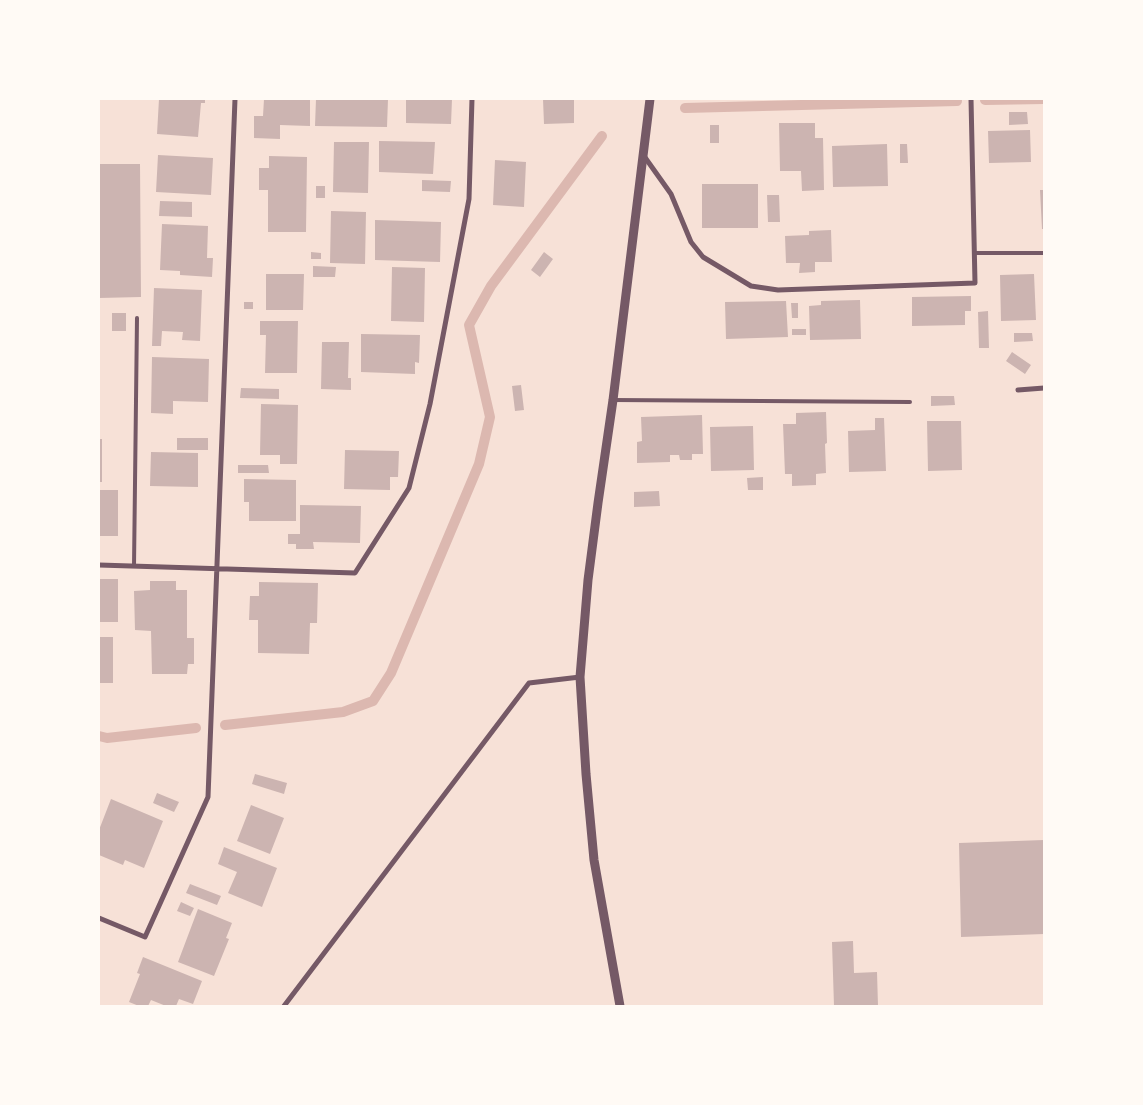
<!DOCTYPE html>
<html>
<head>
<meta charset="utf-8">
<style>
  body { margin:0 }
  #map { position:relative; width:1143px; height:1105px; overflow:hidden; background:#f7e1d7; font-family:"Alegreya Sans",sans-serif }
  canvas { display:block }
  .frame { position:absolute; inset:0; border:100px solid #fffaf5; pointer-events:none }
</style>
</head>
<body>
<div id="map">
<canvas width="1143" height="1105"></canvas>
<div class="frame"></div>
</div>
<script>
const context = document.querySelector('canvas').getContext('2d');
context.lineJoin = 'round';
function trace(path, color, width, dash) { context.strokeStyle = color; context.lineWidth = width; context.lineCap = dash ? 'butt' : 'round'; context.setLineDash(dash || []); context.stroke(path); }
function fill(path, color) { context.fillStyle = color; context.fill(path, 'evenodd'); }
trace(new Path2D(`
  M 985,100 L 1044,99
  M 685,108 L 957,101
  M 225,725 L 343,712 L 373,701 L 391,673 L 479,464 L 490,417 L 469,325 L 491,286 L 602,136
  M 99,736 L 107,738 L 196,728`), '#dcb8b0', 10);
fill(new Path2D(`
  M 159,99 L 205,99 L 205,103 L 201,103 L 198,137 L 157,134 Z
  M 264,99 L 310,99 L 310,126 L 280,125 L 280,139 L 254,138 L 254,116 L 263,116 Z
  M 316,99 L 388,99 L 387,127 L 315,126 Z
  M 406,99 L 452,99 L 451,124 L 406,123 Z
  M 543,99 L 574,99 L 574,123 L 544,124 Z
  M 1009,112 L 1027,112 L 1028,124 L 1009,125 Z
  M 779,123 L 815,123 L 815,138 L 823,138 L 824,190 L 802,191 L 801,171 L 780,171 Z
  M 710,125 L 719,125 L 719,143 L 710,143 Z
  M 1030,130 L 1031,162 L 989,163 L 988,131 Z
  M 379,141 L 435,142 L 433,174 L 379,172 Z
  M 334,142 L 369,142 L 368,193 L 333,192 Z
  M 887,144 L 888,186 L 833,187 L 832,146 Z
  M 900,144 L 907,144 L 908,163 L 900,163 Z
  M 158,155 L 213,158 L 211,195 L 156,192 Z
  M 269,156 L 307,157 L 306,232 L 268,232 L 268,190 L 259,190 L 259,168 L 269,168 Z
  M 495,160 L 526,162 L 524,207 L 493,205 Z
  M 99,164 L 140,164 L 141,297 L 99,298 Z
  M 422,180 L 451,181 L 450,192 L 422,191 Z
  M 702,184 L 758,184 L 758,228 L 702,228 Z
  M 316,186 L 325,186 L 325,198 L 316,198 Z
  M 1040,190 L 1044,190 L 1044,229 L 1042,229 Z
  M 767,195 L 779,195 L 780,222 L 768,222 Z
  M 160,201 L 192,202 L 192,217 L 159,216 Z
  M 331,211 L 366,212 L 365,264 L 330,263 Z
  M 375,220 L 441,222 L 440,262 L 375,260 Z
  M 162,224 L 208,226 L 207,258 L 213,258 L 212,277 L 180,275 L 180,271 L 160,270 Z
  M 831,230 L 832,262 L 815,262 L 815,272 L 799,273 L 800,263 L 786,263 L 785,236 L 809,235 L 809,231 Z
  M 311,252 L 321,253 L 321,259 L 311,259 Z
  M 544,252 L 553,259 L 540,277 L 531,270 Z
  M 313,266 L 336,267 L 335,277 L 313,277 Z
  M 392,267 L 425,268 L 424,322 L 391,321 Z
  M 266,274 L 304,274 L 303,310 L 266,310 Z
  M 1034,274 L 1036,320 L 1001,321 L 1000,275 Z
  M 154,288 L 202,290 L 200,341 L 182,340 L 183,332 L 162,331 L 161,346 L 152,346 Z
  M 971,296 L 971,311 L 965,311 L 965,325 L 912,326 L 912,297 Z
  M 860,300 L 861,339 L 810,340 L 809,306 L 821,305 L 821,301 Z
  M 786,301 L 788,337 L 726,339 L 725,302 Z
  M 244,302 L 253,302 L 253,309 L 244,309 Z
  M 791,303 L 798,303 L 798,318 L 792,318 Z
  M 988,311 L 989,348 L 979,348 L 978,312 Z
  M 112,313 L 126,313 L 126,331 L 112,331 Z
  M 260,321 L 298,321 L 297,373 L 265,373 L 266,335 L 260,335 Z
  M 792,329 L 806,329 L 806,335 L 792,335 Z
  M 1014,333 L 1032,333 L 1033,341 L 1014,342 Z
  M 361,334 L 420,335 L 419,363 L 415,362 L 415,374 L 361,372 Z
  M 322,342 L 349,342 L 348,378 L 351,378 L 351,390 L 321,389 Z
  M 1012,352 L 1031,365 L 1025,374 L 1006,361 Z
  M 152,357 L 209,359 L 208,402 L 173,401 L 173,414 L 151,413 Z
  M 521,385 L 524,410 L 515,411 L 512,386 Z
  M 241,388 L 279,389 L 279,399 L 240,398 Z
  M 931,396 L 954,396 L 955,405 L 931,406 Z
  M 261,404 L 298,405 L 297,464 L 280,464 L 280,455 L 260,455 Z
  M 826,412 L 827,443 L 825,444 L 826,473 L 816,474 L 816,485 L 792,486 L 792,474 L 785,474 L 783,424 L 796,424 L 796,413 Z
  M 702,415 L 703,454 L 692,454 L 692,460 L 680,460 L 679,455 L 670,455 L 670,462 L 637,463 L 637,442 L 642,441 L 641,417 Z
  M 875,418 L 884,418 L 886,471 L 849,472 L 848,431 L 875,430 Z
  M 927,421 L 961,421 L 962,470 L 928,471 Z
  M 753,426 L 754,470 L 711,471 L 710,427 Z
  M 177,438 L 208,438 L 208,450 L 177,450 Z
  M 99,439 L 102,439 L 102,482 L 99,482 Z
  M 345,450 L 399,451 L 398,477 L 390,477 L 390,490 L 344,489 Z
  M 151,452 L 198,453 L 198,487 L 150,486 Z
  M 238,465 L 268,465 L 269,473 L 238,473 Z
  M 763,477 L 763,490 L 748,490 L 747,478 Z
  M 244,479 L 296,480 L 296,521 L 249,521 L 249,502 L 244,502 Z
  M 99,490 L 118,490 L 118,536 L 99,536 Z
  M 659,491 L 660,506 L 634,507 L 634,492 Z
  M 300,505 L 361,506 L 360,543 L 313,542 L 314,549 L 296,549 L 296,544 L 288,544 L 288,534 L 300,534 Z
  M 99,579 L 118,579 L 118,622 L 99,622 Z
  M 150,581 L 176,581 L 176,590 L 187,590 L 187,638 L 194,638 L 194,664 L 188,664 L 187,674 L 152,674 L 151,631 L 135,630 L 134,591 L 150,590 Z
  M 259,582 L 318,583 L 317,623 L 310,623 L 309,654 L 258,653 L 258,620 L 249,620 L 250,596 L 259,596 Z
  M 99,637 L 113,637 L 113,683 L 99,683 Z
  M 255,774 L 287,783 L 284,794 L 252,784 Z
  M 157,793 L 179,802 L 174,812 L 153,803 Z
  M 111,799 L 163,821 L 144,868 L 125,860 L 123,865 L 99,855 L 99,830 Z
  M 251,805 L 284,818 L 270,854 L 237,841 Z
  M 1044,840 L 1044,934 L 961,937 L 959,843 Z
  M 224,847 L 277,868 L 262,907 L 228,893 L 237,872 L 218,864 Z
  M 190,884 L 221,896 L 217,905 L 186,893 Z
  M 181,902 L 194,908 L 190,916 L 177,911 Z
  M 198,909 L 232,923 L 226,938 L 229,939 L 214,976 L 178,962 Z
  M 853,941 L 854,973 L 877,972 L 878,1006 L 834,1006 L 832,942 Z
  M 143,957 L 202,981 L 193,1004 L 179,999 L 176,1006 L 166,1006 L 151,1000 L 148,1006 L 139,1006 L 129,1002 L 140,974 L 137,973 Z`), '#ccb4b1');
trace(new Path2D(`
  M 975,253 L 1044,253
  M 613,400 L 910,402
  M 134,566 L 137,318`), '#755966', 4);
trace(new Path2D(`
  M 644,156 L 671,194 L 691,242 L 703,257 L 751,286 L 778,290 L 975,283 L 971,99
  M 1018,390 L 1044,388
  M 99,565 L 355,573 L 409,488 L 430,404 L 469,199 L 472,99
  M 99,918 L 145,937 L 208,797 L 235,99
  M 284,1006 L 529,683 L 580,677`), '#755966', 5);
trace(new Path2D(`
  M 620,1006 L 594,860 L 586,774 L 580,677 L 588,580 L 598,503 L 613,400 L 650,99`), '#755966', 9);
</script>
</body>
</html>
